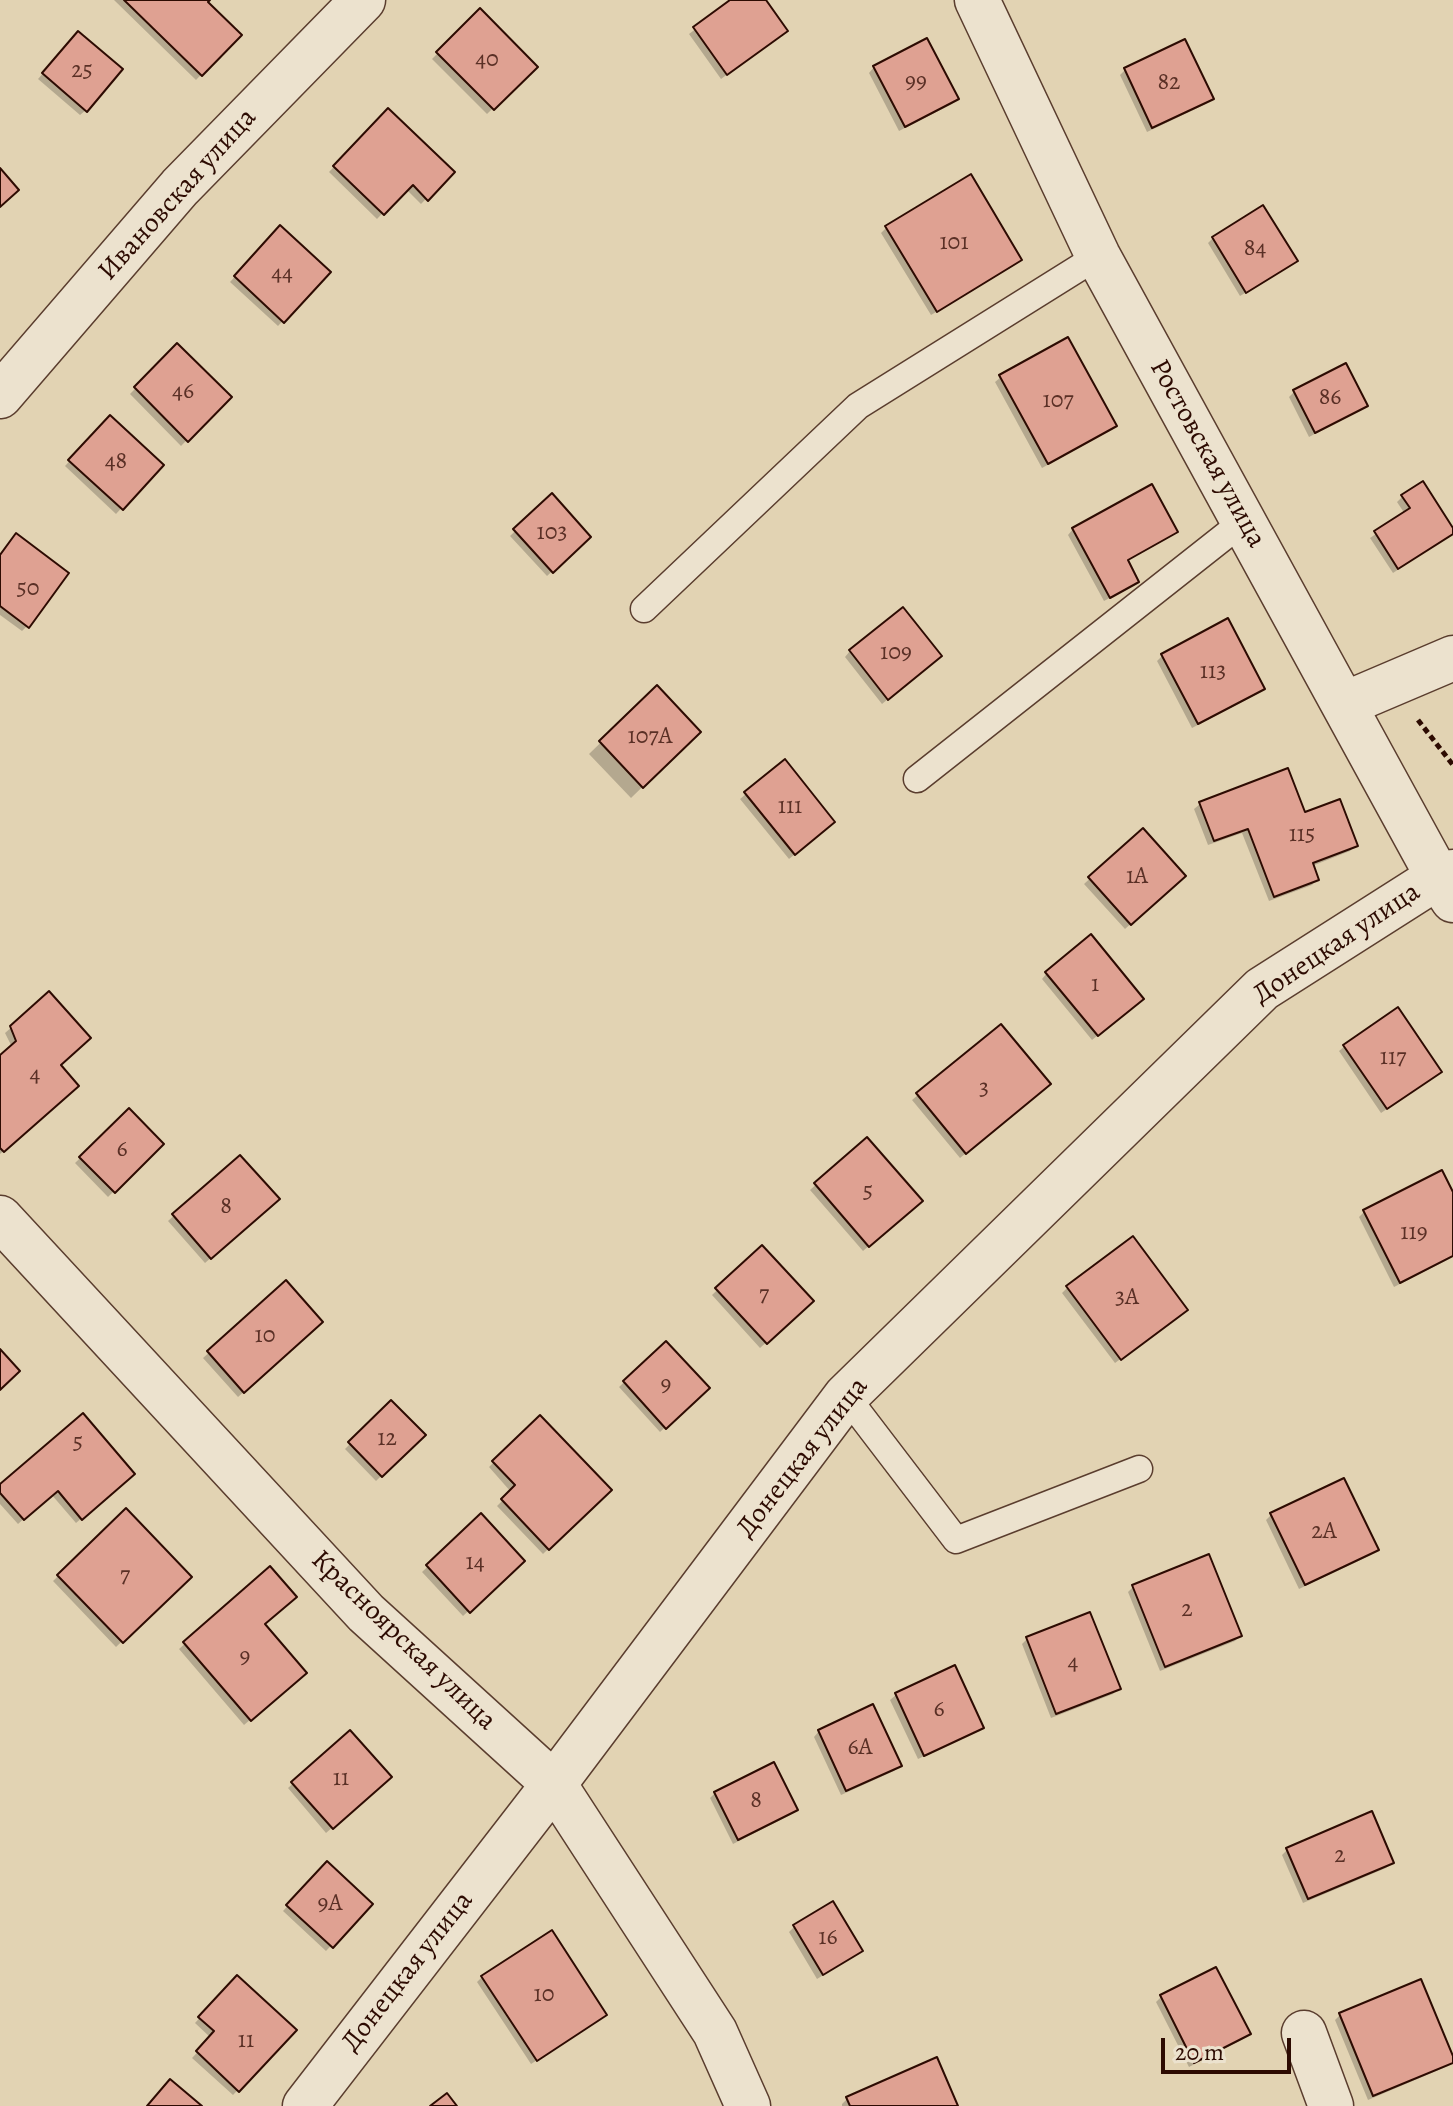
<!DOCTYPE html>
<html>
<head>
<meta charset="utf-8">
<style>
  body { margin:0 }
  #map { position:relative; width:1453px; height:2106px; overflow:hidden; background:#e2d3b3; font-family:Alegreya,serif }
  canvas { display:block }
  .scale { position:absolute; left:1161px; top:2038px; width:130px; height:36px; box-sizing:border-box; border:4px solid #2d0b02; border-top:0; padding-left:10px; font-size:24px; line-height:28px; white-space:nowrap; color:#2d0b02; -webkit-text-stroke:6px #ece2ce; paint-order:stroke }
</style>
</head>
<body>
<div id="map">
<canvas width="1453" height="2106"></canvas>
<div class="scale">20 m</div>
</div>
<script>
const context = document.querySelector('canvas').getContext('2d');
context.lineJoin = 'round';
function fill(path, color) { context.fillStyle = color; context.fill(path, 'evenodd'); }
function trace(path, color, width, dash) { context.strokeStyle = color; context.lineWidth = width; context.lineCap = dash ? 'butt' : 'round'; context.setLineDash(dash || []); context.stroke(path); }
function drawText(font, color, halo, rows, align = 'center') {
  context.font = font + ' Alegreya,serif'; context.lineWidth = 6; context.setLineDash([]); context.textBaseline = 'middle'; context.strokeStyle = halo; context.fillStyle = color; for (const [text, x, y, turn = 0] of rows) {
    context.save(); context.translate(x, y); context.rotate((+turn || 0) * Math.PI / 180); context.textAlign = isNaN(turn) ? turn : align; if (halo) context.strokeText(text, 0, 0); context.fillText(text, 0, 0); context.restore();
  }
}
fill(new Path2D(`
  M 114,0 L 207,0 L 205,2 L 239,35 L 196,80 Z
  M 734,0 L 763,0 L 786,31 L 721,79 L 689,34 Z
  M 480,11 L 535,67 L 487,114 L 432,59 Z
  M 73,39 L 86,110 L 80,115 L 38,79 Z
  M 874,67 L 957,98 L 952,104 L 899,131 L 869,73 Z
  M 1125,70 L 1211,98 L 1206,104 L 1147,132 L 1120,75 Z
  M 388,111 L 452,172 L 421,204 L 406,189 L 377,219 L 329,172 Z
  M 1263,207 L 1290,266 L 1240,296 L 1208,243 L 1213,238 Z
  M 280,228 L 328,272 L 278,326 L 230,282 Z
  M 886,228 L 1020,260 L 1015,265 L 931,315 L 881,233 Z
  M 177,346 L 229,397 L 181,446 L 130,394 Z
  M 1001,377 L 1114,426 L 1109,431 L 1042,468 L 995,382 Z
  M 1294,392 L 1366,405 L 1360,410 L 1309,437 L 1289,397 Z
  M 110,418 L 161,465 L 116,514 L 65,466 Z
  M 552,496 L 589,537 L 547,576 L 510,536 Z
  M 1403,496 L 1453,533 L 1393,573 L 1370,538 L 1405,514 L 1397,502 Z
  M 1073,529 L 1175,532 L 1170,537 L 1126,561 L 1137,581 L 1132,586 L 1104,601 L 1068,535 Z
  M 0,556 L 27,626 L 22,631 L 0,615 Z
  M 1227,621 L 1262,688 L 1257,694 L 1192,728 L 1157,661 L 1162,656 Z
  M 850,651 L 934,661 L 882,704 L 845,657 Z
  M 657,688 L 699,732 L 631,798 L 589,754 Z
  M 1286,770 L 1304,815 L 1356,845 L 1350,851 L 1312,866 L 1317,879 L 1312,885 L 1269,901 L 1242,833 L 1208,845 L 1194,809 L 1200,804 Z
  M 746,794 L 828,827 L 789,859 L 740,799 Z
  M 1143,830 L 1183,876 L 1125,929 L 1084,884 Z
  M 1047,973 L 1136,1004 L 1092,1040 L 1042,979 Z
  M 49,994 L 58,1065 L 76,1086 L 0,1154 L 0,1058 L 12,1047 L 5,1033 Z
  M 1001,1026 L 1044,1089 L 960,1158 L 912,1100 Z
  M 1345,1046 L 1434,1077 L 1381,1113 L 1339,1051 Z
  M 129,1111 L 161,1144 L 108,1197 L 75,1163 Z
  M 866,1140 L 915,1206 L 863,1251 L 810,1190 Z
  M 240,1157 L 272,1204 L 205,1263 L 168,1221 Z
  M 1453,1197 L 1453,1257 L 1394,1287 L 1359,1217 L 1364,1212 Z
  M 762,1248 L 811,1301 L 760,1348 L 712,1295 Z
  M 286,1283 L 321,1322 L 238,1397 L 203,1358 Z
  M 1067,1288 L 1180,1315 L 1115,1363 L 1062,1293 Z
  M 666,1343 L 707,1388 L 660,1432 L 619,1387 Z
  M 391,1403 L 423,1435 L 376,1481 L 345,1449 Z
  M 540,1417 L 609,1490 L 543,1554 L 497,1506 L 511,1492 L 489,1467 Z
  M 127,1479 L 76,1523 L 51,1494 L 18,1524 L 0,1504 L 0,1487 Z
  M 126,1511 L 189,1577 L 116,1647 L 53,1581 Z
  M 1271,1515 L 1376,1550 L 1371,1555 L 1299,1589 L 1266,1520 Z
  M 481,1516 L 522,1561 L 463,1616 L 422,1572 Z
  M 270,1569 L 262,1625 L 299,1678 L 244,1725 L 179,1649 Z
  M 1133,1587 L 1240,1635 L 1235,1641 L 1160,1671 L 1128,1592 Z
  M 1027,1639 L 1118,1689 L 1113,1694 L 1051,1718 L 1022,1644 Z
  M 954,1668 L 981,1727 L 976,1732 L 918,1759 L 890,1700 L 896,1695 Z
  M 819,1731 L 899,1766 L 894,1771 L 841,1795 L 814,1737 Z
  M 349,1733 L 384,1782 L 326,1833 L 288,1788 Z
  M 715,1793 L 796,1810 L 790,1815 L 733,1844 L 710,1798 Z
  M 1287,1850 L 1392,1863 L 1386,1868 L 1303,1903 L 1282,1855 Z
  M 327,1864 L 370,1904 L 326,1951 L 283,1911 Z
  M 832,1904 L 855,1956 L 817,1979 L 789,1932 L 794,1927 Z
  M 1215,1969 L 1248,2034 L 1243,2039 L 1189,2067 L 1156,2002 L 1161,1997 Z
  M 237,1977 L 294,2030 L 233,2095 L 192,2058 L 211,2038 L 195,2023 Z
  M 482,1977 L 599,2020 L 531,2064 L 477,1982 Z
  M 1340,2015 L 1453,2061 L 1448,2066 L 1368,2100 L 1335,2020 Z
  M 847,2099 L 956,2106 L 842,2106 L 842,2104 Z`), '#0003');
const building = new Path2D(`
  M 124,0 L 210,0 L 208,2 L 242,35 L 202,76 Z
  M 730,0 L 766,0 L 788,31 L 727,75 L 693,27 Z
  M 480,8 L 538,67 L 494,110 L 436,52 Z
  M 78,31 L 123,69 L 87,112 L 42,73 Z
  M 927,38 L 959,99 L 905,127 L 873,66 Z
  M 1185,39 L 1214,99 L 1152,128 L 1124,68 Z
  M 388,108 L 455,172 L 428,201 L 413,185 L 384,215 L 333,166 Z
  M 0,168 L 19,190 L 0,207 Z
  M 971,174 L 1022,260 L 937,312 L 885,226 Z
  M 1263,205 L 1298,261 L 1246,293 L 1212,237 Z
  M 280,225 L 331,272 L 284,323 L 234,276 Z
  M 1068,337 L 1117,426 L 1048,464 L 999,375 Z
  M 177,343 L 232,397 L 188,442 L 134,387 Z
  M 1346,363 L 1368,406 L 1315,433 L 1293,390 Z
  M 110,415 L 164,465 L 123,510 L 68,460 Z
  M 1423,481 L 1453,528 L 1453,534 L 1398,569 L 1374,531 L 1410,508 L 1401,495 Z
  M 1152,484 L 1178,532 L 1128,560 L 1139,582 L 1110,598 L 1072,528 Z
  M 552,493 L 591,537 L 553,573 L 513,529 Z
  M 16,533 L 69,573 L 29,628 L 0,606 L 0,555 Z
  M 903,607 L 942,656 L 888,700 L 849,650 Z
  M 1228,618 L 1265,689 L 1198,724 L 1161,654 Z
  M 657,685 L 701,732 L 643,788 L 599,741 Z
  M 785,759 L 835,822 L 795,855 L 744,792 Z
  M 1288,768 L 1305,812 L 1340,799 L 1358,846 L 1313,863 L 1319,880 L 1274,897 L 1248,829 L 1214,841 L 1199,802 Z
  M 1143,828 L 1186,876 L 1131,925 L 1088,877 Z
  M 1091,934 L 1144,999 L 1098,1036 L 1045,972 Z
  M 49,991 L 91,1038 L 61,1065 L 79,1086 L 4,1152 L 0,1148 L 0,1055 L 16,1041 L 10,1026 Z
  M 1398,1007 L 1442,1072 L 1387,1109 L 1343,1045 Z
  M 1001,1024 L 1051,1084 L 966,1154 L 916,1093 Z
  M 129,1108 L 164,1144 L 115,1193 L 79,1157 Z
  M 867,1137 L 923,1201 L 869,1247 L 814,1183 Z
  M 240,1155 L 280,1199 L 211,1259 L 172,1214 Z
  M 1442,1170 L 1453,1192 L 1453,1256 L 1400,1283 L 1363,1210 Z
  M 1133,1236 L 1188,1310 L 1121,1360 L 1066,1286 Z
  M 762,1245 L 814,1301 L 767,1344 L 715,1288 Z
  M 286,1280 L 323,1322 L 244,1393 L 207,1351 Z
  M 666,1341 L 710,1388 L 666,1429 L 623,1381 Z
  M 0,1349 L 20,1371 L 0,1390 Z
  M 391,1400 L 426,1435 L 382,1477 L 348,1442 Z
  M 83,1413 L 135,1474 L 82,1520 L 58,1491 L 24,1520 L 0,1493 L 0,1484 Z
  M 540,1415 L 612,1490 L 549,1550 L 501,1499 L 515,1485 L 492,1461 Z
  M 1344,1478 L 1379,1550 L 1305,1585 L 1270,1513 Z
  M 126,1508 L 192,1577 L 123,1643 L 57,1575 Z
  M 481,1513 L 525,1561 L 470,1613 L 426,1565 Z
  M 1209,1554 L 1242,1636 L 1165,1667 L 1132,1585 Z
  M 270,1566 L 297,1597 L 265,1624 L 307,1673 L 251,1721 L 183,1642 Z
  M 1090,1612 L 1121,1689 L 1056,1714 L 1026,1637 Z
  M 955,1665 L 984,1728 L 924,1756 L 895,1693 Z
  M 873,1704 L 902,1766 L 846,1791 L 818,1730 Z
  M 350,1730 L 392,1777 L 333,1829 L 291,1782 Z
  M 774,1762 L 798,1810 L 738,1840 L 714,1792 Z
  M 1372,1811 L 1394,1863 L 1308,1899 L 1286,1848 Z
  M 327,1861 L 373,1904 L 333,1948 L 286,1905 Z
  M 833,1901 L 863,1951 L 823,1975 L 793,1925 Z
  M 552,1930 L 607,2015 L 537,2061 L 481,1976 Z
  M 1216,1967 L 1251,2034 L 1194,2063 L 1160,1995 Z
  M 237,1975 L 297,2030 L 239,2092 L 196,2051 L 214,2031 L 198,2017 Z
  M 1421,1979 L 1453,2056 L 1453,2063 L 1373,2096 L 1339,2013 Z
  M 937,2057 L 958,2106 L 850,2106 L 846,2097 Z
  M 170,2079 L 202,2106 L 147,2106 Z
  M 447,2093 L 457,2106 L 430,2106 Z`);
fill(building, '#dfa192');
trace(building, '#2d0b02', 2);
const service = new Path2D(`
  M 644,609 L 858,406 L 1098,256
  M 917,779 L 1244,521
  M 846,1396 L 956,1540 L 1139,1469`);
const minor = new Path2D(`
  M 0,396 L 180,187 L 363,0
  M 1345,704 L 1453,658
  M 0,1218 L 366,1613 L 554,1784 L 715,2032 L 748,2106
  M 1304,2033 L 1331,2106
  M 305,2106 L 554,1784 L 846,1396 L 1262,989 L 1438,877 L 1453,872`);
const tertiary = new Path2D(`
  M 977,0 L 1098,256 L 1438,877 L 1453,900`);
trace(service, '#5a3d2e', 29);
trace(minor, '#5a3d2e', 47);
trace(tertiary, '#5a3d2e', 47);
trace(new Path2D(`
  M 1418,720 L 1453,765`), '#2d0b02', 5, [6, 4]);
trace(service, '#ece2ce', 26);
trace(minor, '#ece2ce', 44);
trace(tertiary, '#ece2ce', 44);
drawText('24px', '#5a3026', null, [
  ["40",487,60],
  ["25",82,71],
  ["99",916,82],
  ["82",1169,83],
  ["101",954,243],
  ["84",1255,249],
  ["44",282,274],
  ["46",183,392],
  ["86",1330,398],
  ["107",1058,401],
  ["48",116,462],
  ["103",552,533],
  ["50",28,589],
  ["109",896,653],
  ["113",1213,672],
  ["107А",650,737],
  ["111",790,807],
  ["115",1302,835],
  ["1А",1137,877],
  ["1",1095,985],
  ["117",1393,1058],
  ["4",35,1075],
  ["3",984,1089],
  ["6",122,1150],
  ["5",868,1192],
  ["8",226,1207],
  ["119",1414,1233],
  ["7",764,1295],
  ["3А",1127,1298],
  ["10",265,1336],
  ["9",666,1385],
  ["12",387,1439],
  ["5",78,1443],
  ["2А",1324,1532],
  ["14",475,1563],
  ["7",125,1576],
  ["2",1187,1610],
  ["9",245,1657],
  ["4",1073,1663],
  ["6",939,1710],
  ["6А",860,1748],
  ["11",341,1779],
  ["8",756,1801],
  ["2",1340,1856],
  ["9А",330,1904],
  ["16",828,1938],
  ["10",544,1995],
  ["11",246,2041]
]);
drawText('28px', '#2d0b02', '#ece2ce', [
  ["Ивановская улица",178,195,-48],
  ["Ростовская улица",1207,454,61],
  ["Донецкая улица",1337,944,-34],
  ["Донецкая улица",803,1458,-52],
  ["Красноярская улица",403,1641,44],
  ["Донецкая улица",408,1972,-52]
]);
</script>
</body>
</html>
